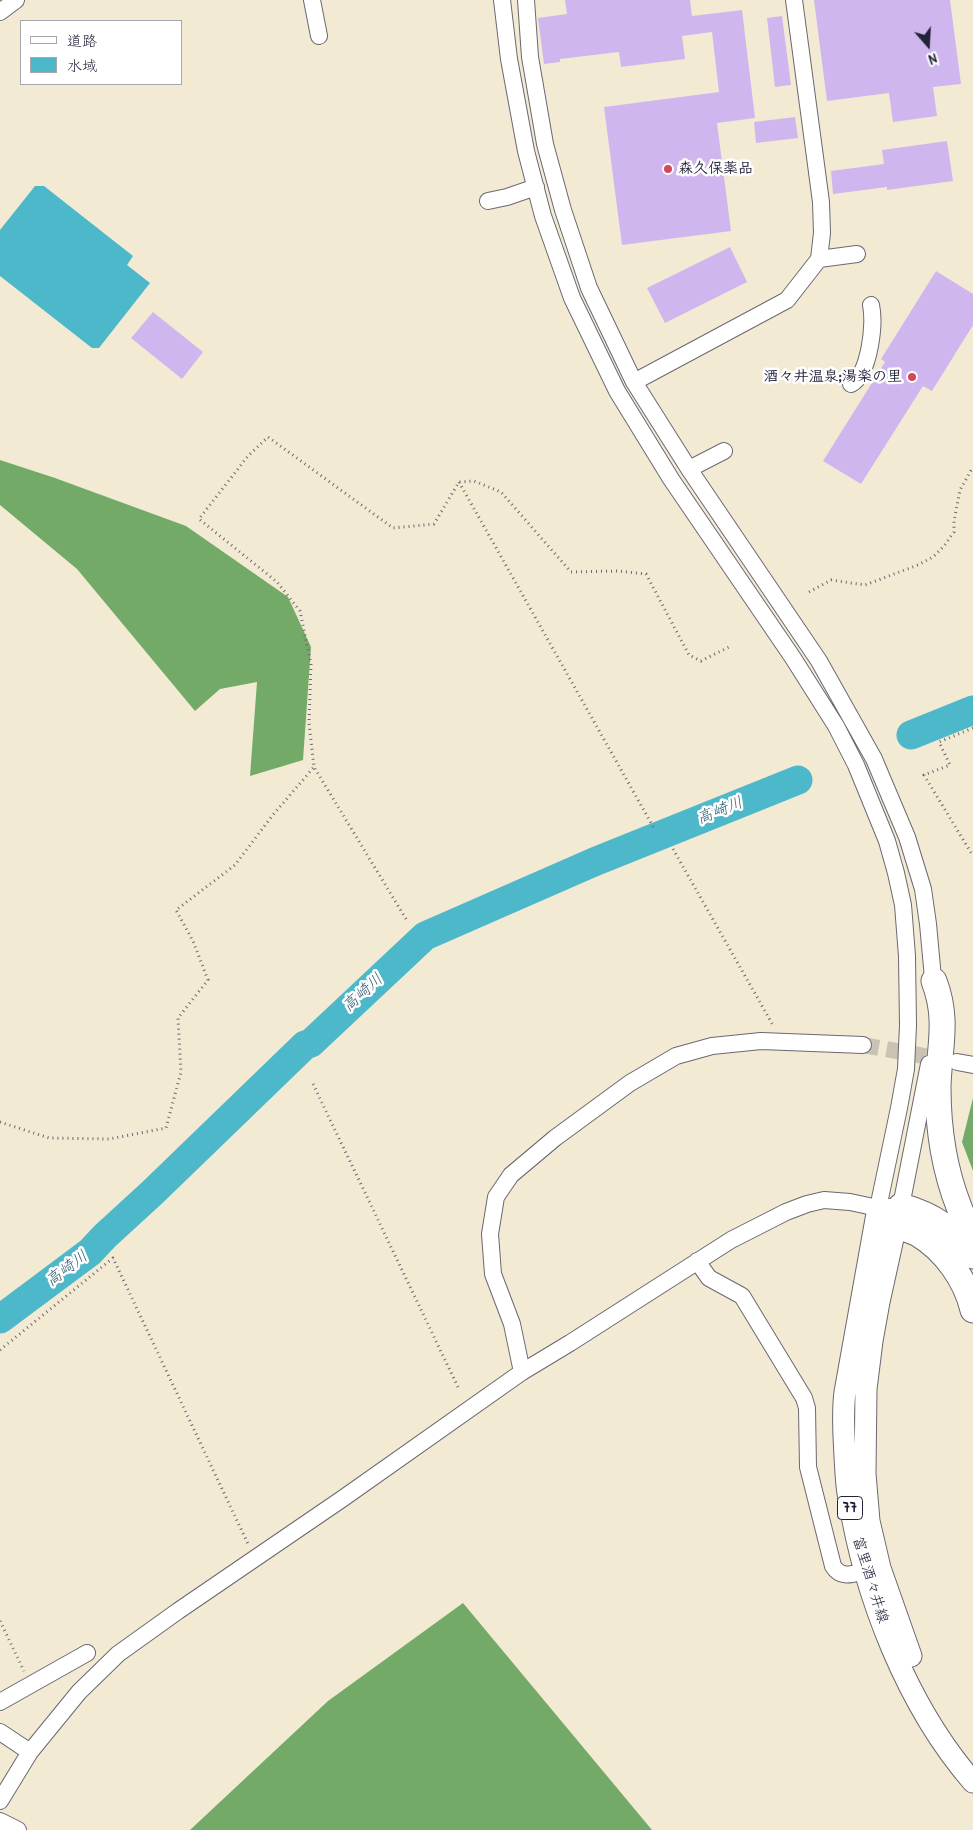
<!DOCTYPE html>
<html>
<head>
<meta charset="utf-8">
<style>
  body { margin:0 }
  #map { position:relative; width:973px; height:1830px; overflow:hidden; background:#f3ead4; font-family:"Patrick Hand","Klee One",sans-serif }
  canvas { display:block }
  .legend { position:absolute; left:20px; top:20px; width:162px; height:65px; box-sizing:border-box; background:#fff; border:1px solid #a7a7b1; margin:0; padding:6px 9px; list-style:none; font-size:15px; color:#22223b }
  .legend li { display:flex; align-items:center; gap:10px; height:25px }
  .legend b { width:25px; border:1px solid #a7a7b1 }
  .north { position:absolute; left:903px; top:20px; width:50px; height:50px; -webkit-text-stroke:4px #fff; paint-order:stroke; rotate:161deg; font-size:14px; font-weight:700; line-height:20px; text-align:center; color:#22223b }
  .north::after { content:''; display:block; margin:auto; width:18px; height:22px; background:#22223b; clip-path:polygon(50% 0,100% 100%,50% 72%,0 100%) }
</style>
</head>
<body>
<div id="map">
<canvas width="973" height="1830"></canvas>
<ul class="legend">
<li><b style="height:6px;background:#fff"></b>道路</li>
<li><b style="height:14px;background:#4cb8c9"></b>水域</li>
</ul>
<div class="north">N</div>
</div>
<script>
const context = document.querySelector('canvas').getContext('2d');
context.lineJoin = 'round';
function fill(path, color) { context.fillStyle = color; context.fill(path, 'evenodd'); }
function trace(path, color, width, dash) { context.strokeStyle = color; context.lineWidth = width; context.lineCap = dash ? 'butt' : 'round'; context.setLineDash(dash || []); context.stroke(path); }
function drawText(font, color, halo, rows, align = 'center') {
  context.font = font + ' "Patrick Hand","Klee One",sans-serif'; context.lineWidth = 5; context.setLineDash([]); context.textBaseline = 'middle'; context.strokeStyle = halo; context.fillStyle = color; for (const [text, x, y, turn = 0] of rows) {
    context.save(); context.translate(x, y); context.rotate((+turn || 0) * Math.PI / 180); context.textAlign = isNaN(turn) ? turn : align; if (halo) context.strokeText(text, 0, 0); context.fillText(text, 0, 0); context.restore();
  }
}
fill(new Path2D(`
  M 0,460 L 55,478 L 186,526 L 288,597 L 311,647 L 303,760 L 250,776 L 257,682 L 220,689 L 195,711 L 77,569 L 0,505 Z
  M 973,1098 L 973,1171 L 962,1142 Z
  M 463,1603 L 652,1830 L 190,1830 L 328,1701 Z`), '#73aa68');
fill(new Path2D(`
  M 35,186 L 44,186 L 133,256 L 127,265 L 150,283 L 99,348 L 92,348 L 0,276 L 0,230 Z`), '#4cb8c9');
trace(new Path2D(`
  M 911,735 L 973,710
  M 0,1319 L 90,1252 L 105,1236 L 153,1192 L 305,1045 L 311,1043 L 425,936 L 594,862 L 798,780`), '#4cb8c9', 29);
fill(new Path2D(`
  M 565,0 L 690,0 L 692,16 L 742,10 L 755,118 L 717,123 L 731,231 L 622,245 L 604,107 L 719,92 L 712,32 L 682,36 L 685,59 L 621,67 L 619,52 L 560,59 L 560,62 L 544,64 L 538,18 L 567,14 Z
  M 814,0 L 950,0 L 961,84 L 933,87 L 937,116 L 893,122 L 889,93 L 827,101 Z
  M 782,16 L 791,85 L 775,87 L 767,18 Z
  M 795,117 L 798,138 L 756,143 L 754,122 Z
  M 947,141 L 953,181 L 887,190 L 887,187 L 833,194 L 831,171 L 884,164 L 882,150 Z
  M 730,247 L 747,282 L 665,323 L 647,288 Z
  M 936,271 L 973,294 L 973,325 L 932,391 L 923,386 L 861,484 L 823,461 L 885,362 L 881,359 Z
  M 153,312 L 203,352 L 182,379 L 131,338 Z`), '#d0b6ee');
trace(new Path2D(`
  M 863,1045 L 947,1060`), '#c9c2b5', 16, [16, 8]);
const minor = new Path2D(`
  M 312,0 L 319,36
  M 502,0 L 509,59 L 526,151 L 543,216 L 572,298 L 617,391 L 671,479 L 793,658 L 836,726 L 856,765 L 887,841 L 896,873 L 903,905 L 907,956 L 908,1025 L 906,1069 L 899,1108 L 878,1208
  M 526,0 L 530,57 L 545,144 L 563,210 L 589,288 L 634,382 L 689,469 L 819,661 L 874,759 L 907,837 L 923,889 L 928,924 L 934,989
  M 0,12 L 16,0
  M 488,201 L 507,197 L 536,187
  M 819,259 L 857,254
  M 634,382 L 787,300 L 819,259 L 822,233 L 821,202 L 794,0
  M 851,384 C 870,374 875,323 871,305
  M 689,469 L 724,451
  M 957,1062 L 973,1065
  M 697,1261 L 709,1278 L 742,1296 L 804,1398 L 807,1408 L 808,1467 L 833,1566 C 841,1579 852,1574 865,1571
  M 522,1372 L 512,1324 L 493,1274 L 490,1234 L 496,1197 L 511,1175 L 555,1138 L 630,1083 L 676,1056 L 712,1046 L 761,1041 L 863,1045
  M 0,1702 L 87,1653
  M 0,1732 L 30,1752
  M 0,1801 L 30,1752 L 79,1692 L 118,1654 L 178,1611 L 342,1499 L 522,1372 L 570,1343 L 731,1240 L 786,1212 L 807,1204 L 824,1200 L 850,1202 L 878,1208 L 901,1206 L 929,1064
  M 0,1821 L 18,1830`);
const major = new Path2D(`
  M 878,1208 L 845,1392 C 842,1414 844,1435 845,1457 C 846,1471 846,1485 849,1499 C 865,1597 907,1706 973,1782
  M 899,1211 L 879,1302 L 872,1341 L 866,1389 L 865,1474 L 869,1521 L 880,1568 L 911,1656`);
const highway = new Path2D(`
  M 934,981 C 949,1020 939,1048 938,1087 C 938,1127 944,1169 959,1207 C 962,1216 968,1225 973,1234
  M 901,1206 C 934,1215 953,1229 973,1256
  M 896,1226 C 903,1228 911,1230 918,1234 C 945,1250 966,1280 973,1310`);
trace(minor, '#6b6871', 18);
trace(major, '#6b6871', 23);
trace(highway, '#6b6871', 27);
trace(new Path2D(`
  M 459,482 L 655,830
  M 809,592 L 831,580 L 865,585 L 918,565 L 933,557 L 944,546 L 954,532 L 954,521 L 960,490 L 973,467
  M 973,728 L 939,742 L 950,765 L 924,775 L 973,856
  M 673,849 L 774,1027
  M 406,919 L 314,767 L 309,723 L 311,664 L 300,611 L 277,582 L 199,519 L 248,456 L 268,437 L 393,528 L 434,524 L 459,482 L 474,481 L 501,492 L 571,572 L 618,571 L 646,574 L 689,655 L 701,661 L 731,646
  M 313,1084 L 458,1387
  M 0,1122 L 49,1138 L 109,1139 L 166,1128 L 181,1072 L 178,1018 L 208,980 L 193,941 L 176,910 L 235,865 L 272,816 L 314,767
  M 0,1350 L 113,1258 L 249,1546
  M 0,1621 L 24,1671`), '#6b6871', 3, [1, 4]);
trace(minor, '#fff', 16);
trace(major, '#fff', 21);
trace(highway, '#fff', 25);
for (const [x, y, r, color] of [
  [668,169,5,"#d1495b"],
  [912,377,5,"#d1495b"]
]) { const dot = new Path2D(); dot.arc(x, y, r, 0, 2 * Math.PI); context.fillStyle = color; context.fill(dot); trace(dot, '#fff', 2); }
for (const [x, y, w] of [
  [850,1508,25]
]) { const box = new Path2D(); box.roundRect(x - w / 2, y - 11.5, w, 23, 4); context.fillStyle = '#fff'; context.fill(box); trace(box, '#22223b', 1); }
drawText('bold 14px', '#22223b', null, [
  ["77",850,1508]
]);
drawText('bold 15px', '#22223b', '#fff', [
  ["森久保薬品",678,169],
  ["酒々井温泉;湯楽の里",902,377,"right"]
], 'left');
drawText('15px', '#22223b', '#fff', [
  ["富里酒々井線",870,1580,73]
]);
drawText('italic 16px', '#335e74', '#fff', [
  ["高崎川",720,811,-22],
  ["高崎川",363,993,-42],
  ["高崎川",67,1269,-37]
]);
</script>
</body>
</html>
